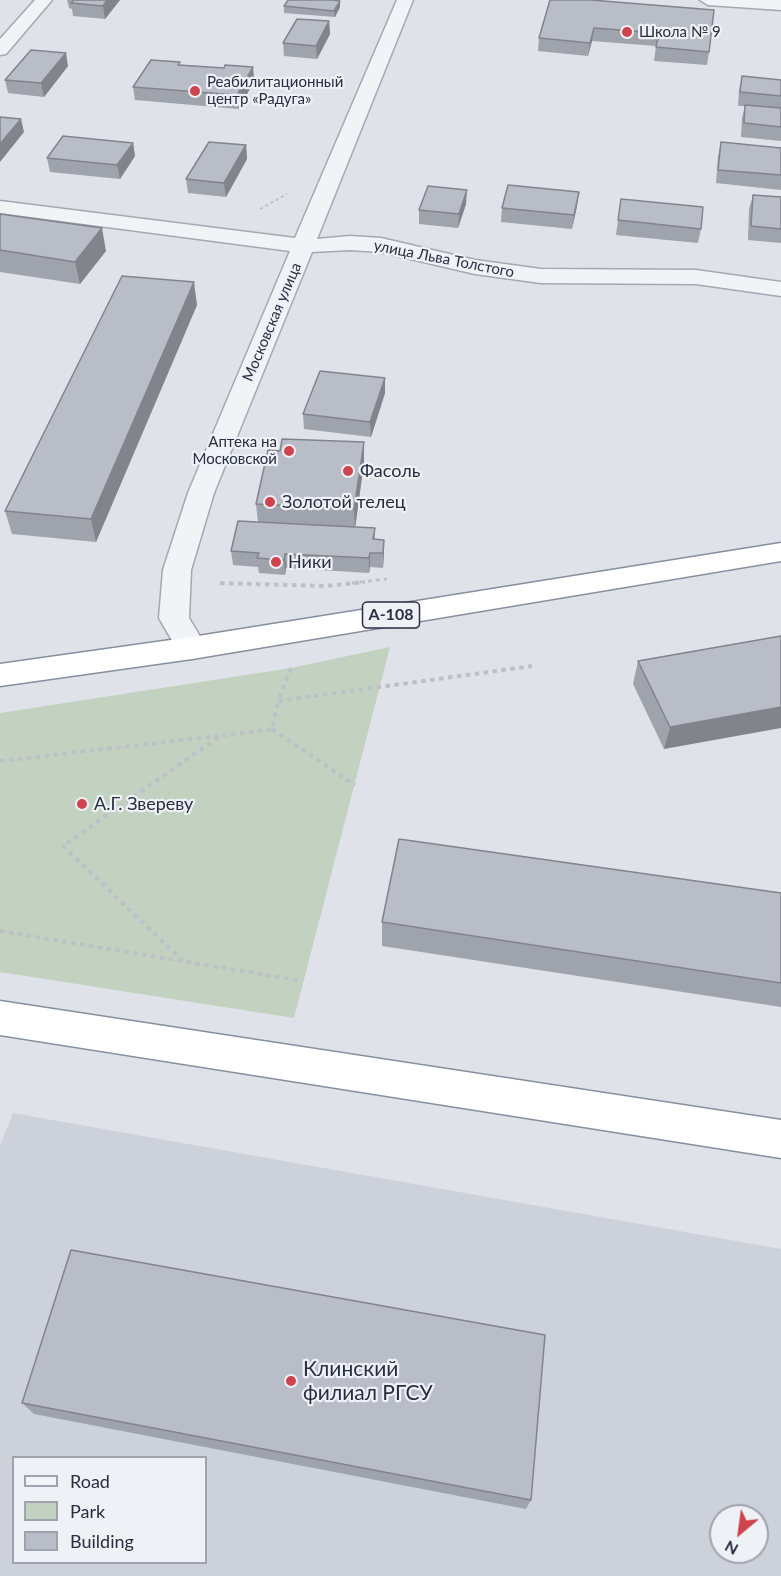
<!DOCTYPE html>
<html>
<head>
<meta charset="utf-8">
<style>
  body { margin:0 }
  #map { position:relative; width:781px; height:1576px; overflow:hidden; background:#dfe2e8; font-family:Lato,sans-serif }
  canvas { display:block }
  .legend { position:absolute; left:12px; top:1456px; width:195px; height:108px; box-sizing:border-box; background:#eef1f6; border:2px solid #9fa3ad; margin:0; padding:8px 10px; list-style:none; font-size:18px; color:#282e3f }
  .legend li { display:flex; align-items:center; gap:12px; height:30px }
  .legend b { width:30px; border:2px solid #9fa3ad }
  .north { position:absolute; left:709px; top:1504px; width:60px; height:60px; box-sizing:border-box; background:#eef1f6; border:2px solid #9fa3ad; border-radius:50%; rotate:209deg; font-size:16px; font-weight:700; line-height:24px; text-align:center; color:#282e3f }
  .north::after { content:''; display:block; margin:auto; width:21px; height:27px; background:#ce434d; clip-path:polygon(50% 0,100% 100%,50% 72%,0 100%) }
</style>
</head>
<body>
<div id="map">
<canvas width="781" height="1576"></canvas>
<ul class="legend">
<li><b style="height:8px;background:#f1f3f6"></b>Road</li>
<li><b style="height:16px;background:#c3d2c0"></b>Park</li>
<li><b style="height:16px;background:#b9bdc8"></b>Building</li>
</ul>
<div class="north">N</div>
</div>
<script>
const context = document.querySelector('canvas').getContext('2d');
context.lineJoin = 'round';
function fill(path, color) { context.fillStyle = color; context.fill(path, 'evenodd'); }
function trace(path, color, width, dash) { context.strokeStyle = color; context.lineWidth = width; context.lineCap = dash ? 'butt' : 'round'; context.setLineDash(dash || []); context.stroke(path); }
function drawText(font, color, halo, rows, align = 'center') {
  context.font = font + ' Lato,sans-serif'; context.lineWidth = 4.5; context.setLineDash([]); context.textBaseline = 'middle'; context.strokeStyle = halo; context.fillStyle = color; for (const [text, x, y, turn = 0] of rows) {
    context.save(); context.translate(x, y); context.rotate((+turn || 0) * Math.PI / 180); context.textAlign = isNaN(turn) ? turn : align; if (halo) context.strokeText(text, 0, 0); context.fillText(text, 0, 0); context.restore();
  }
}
fill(new Path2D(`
  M 13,1113 L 781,1249 L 781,1576 L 0,1576 L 0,1146 ZM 14,1458 L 206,1458 L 206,1562 L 14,1562 ZM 721,1516 L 757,1516 L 757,1552 L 721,1552 Z`), '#cdd1da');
fill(new Path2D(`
  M 390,647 L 294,1018 L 0,972 L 0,713 L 291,668 Z`), '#c3d2c0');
const street = new Path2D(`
  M 35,0 L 52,0 L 6,54 L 0,55 L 0,39 Z
  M 397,0 L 413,0 L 317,239 L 350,236 L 381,238 L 475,260 L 541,269 L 696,270 L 781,282 L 781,296 L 696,284 L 541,283 L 475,274 L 381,252 L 350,250 L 312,252 L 214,493 L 191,570 L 189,618 L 207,648 L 203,656 L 192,659 L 181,656 L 159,618 L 163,570 L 188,493 L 290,251 L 0,213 L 0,201 L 295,238 Z
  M 700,0 L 781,0 L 781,10 L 708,5 Z`);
const highway = new Path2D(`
  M 781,543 L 781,561 L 192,659 L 0,686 L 0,664 L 192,637 Z
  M 0,1001 L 781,1120 L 781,1158 L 0,1035 Z`);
trace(street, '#a4a8b2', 3);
trace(highway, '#868e9f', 3);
trace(new Path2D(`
  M 260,209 L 287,194`), '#bdc0c6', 2, [3, 3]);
trace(new Path2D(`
  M 352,583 L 387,579`), '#bdc0c6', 3, [4, 4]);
trace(new Path2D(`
  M 220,583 L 326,586 L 365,582
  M 291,668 L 278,701 L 532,666
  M 272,729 L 355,785
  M 0,761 L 219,736
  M 0,931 L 303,981
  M 183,961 L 63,846 L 220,736 L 272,729 L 278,701`), '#bdc0c6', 4, [4.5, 4.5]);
fill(street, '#f1f3f6');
fill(highway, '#fff');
fill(new Path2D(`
  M 67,0 L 120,0 L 105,19 L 73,16 L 72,9 L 69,8 Z
  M 591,0 L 709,52 L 707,65 L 654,61 L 656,46 L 592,41 L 588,56 L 538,51 L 539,38 Z
  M 284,6 L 340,7 L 335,17 L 284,13 Z
  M 329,21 L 330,34 L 317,59 L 284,56 L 283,43 Z
  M 180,65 L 224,68 L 253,67 L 254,81 L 239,109 L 135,100 L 133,87 Z
  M 68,66 L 44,97 L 8,93 L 5,80 Z
  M 742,76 L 781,80 L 781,141 L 741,137 L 742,118 L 745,106 L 738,106 L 739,90 Z
  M 721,142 L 781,148 L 781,190 L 716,183 L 718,156 Z
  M 133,143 L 135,156 L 120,179 L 50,172 L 47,158 Z
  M 246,145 L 247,159 L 226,197 L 188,193 L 186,179 Z
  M 753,195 L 781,197 L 781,243 L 748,240 L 749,209 Z
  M 621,199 L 701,229 L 698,243 L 616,235 Z
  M 466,204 L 458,228 L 419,224 L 419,210 Z
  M 577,206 L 572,229 L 501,222 L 502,208 Z
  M 0,214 L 106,251 L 80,284 L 0,272 Z
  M 197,305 L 96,542 L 12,534 L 5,511 Z
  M 385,393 L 371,437 L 304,429 L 303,414 Z
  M 364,442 L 364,462 L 355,527 L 375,528 L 375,539 L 384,540 L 383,568 L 370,567 L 369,573 L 286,568 L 285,575 L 259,573 L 258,567 L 233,565 L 231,551 L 258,522 L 256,504 L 280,451 Z
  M 781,636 L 664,749 L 633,684 L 638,661 Z
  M 781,893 L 781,1007 L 382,946 L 382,922 Z
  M 22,1403 L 531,1500 L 526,1509 L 34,1414 Z`), '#9fa3ac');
fill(new Path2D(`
  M 107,0 L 120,0 L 105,19 L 103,6 Z
  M 340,1 L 340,7 L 335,17 L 334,11 Z
  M 329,21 L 330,34 L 317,59 L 316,46 Z
  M 594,28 L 592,41 L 588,56 L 590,43 Z
  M 66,53 L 68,66 L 44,97 L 41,83 Z
  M 253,67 L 254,81 L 239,109 L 237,95 Z
  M 21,119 L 24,132 L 0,162 L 0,144 Z
  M 133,143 L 135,156 L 120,179 L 117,165 Z
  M 246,145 L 247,159 L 226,197 L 224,183 Z
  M 467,190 L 466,204 L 458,228 L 459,214 Z
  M 579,192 L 577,206 L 572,229 L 574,215 Z
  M 102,228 L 106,251 L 80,284 L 75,262 Z
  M 194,282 L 197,305 L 96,542 L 91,519 Z
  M 385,378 L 385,393 L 371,437 L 370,422 Z
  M 364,442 L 364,462 L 355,529 L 354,509 Z
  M 384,540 L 384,554 L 383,568 L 383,553 Z
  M 370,553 L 370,567 L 369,573 L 369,558 Z
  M 285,554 L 286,568 L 285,575 L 284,560 Z
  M 781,707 L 781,728 L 664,749 L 670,727 Z`), '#82848c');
const building = new Path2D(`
  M 74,0 L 107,0 L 103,6 L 71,3 Z
  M 288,0 L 333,0 L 340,1 L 334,11 L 284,6 Z
  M 550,0 L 591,0 L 714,10 L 709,52 L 656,47 L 659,33 L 594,28 L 590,43 L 539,38 Z
  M 297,19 L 329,21 L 316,46 L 283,43 Z
  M 31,50 L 66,53 L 41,83 L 5,80 Z
  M 151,60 L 180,62 L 178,65 L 224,68 L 225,65 L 253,67 L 237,95 L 133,87 Z
  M 742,76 L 781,80 L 781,96 L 740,92 Z
  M 745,105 L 781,108 L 781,127 L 744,123 Z
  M 0,117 L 21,119 L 0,144 Z
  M 63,136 L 133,143 L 117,165 L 47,158 Z
  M 209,142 L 246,145 L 224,183 L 186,179 Z
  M 721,142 L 781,148 L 781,175 L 718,170 Z
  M 508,185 L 579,192 L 574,215 L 502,208 Z
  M 428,186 L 467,190 L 459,214 L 419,210 Z
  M 753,195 L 781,197 L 781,229 L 751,226 Z
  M 621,199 L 703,207 L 701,229 L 618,220 Z
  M 0,214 L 102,228 L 75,262 L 0,250 Z
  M 122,276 L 194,282 L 91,519 L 5,511 Z
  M 320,371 L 385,378 L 370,422 L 303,414 Z
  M 282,439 L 364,442 L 354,509 L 256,504 L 268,450 L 280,451 Z
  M 238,521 L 375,528 L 373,539 L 384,540 L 383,553 L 370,553 L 369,558 L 285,554 L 284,560 L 257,558 L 259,553 L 231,551 Z
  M 781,636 L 781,707 L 670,727 L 638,661 Z
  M 399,839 L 781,893 L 781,983 L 382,922 Z
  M 71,1250 L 545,1335 L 531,1500 L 22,1403 Z`);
fill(building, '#b9bdc8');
trace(building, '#82848c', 1.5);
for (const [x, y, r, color] of [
  [627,32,6,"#ce434d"],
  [195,91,6,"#ce434d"],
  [289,451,6,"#ce434d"],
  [348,471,6,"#ce434d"],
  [270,502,6,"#ce434d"],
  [276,562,6,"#ce434d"],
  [82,804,6,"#ce434d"],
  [291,1381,6,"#ce434d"]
]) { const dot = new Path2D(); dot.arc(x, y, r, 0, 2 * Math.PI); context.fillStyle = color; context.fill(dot); trace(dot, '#eef1f6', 2); }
drawText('15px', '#282e3f', '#eef1f6', [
  ["Школа № 9",639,32],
  ["Реабилитационный",207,82],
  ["центр «Радуга»",207,99],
  ["Аптека на",277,442,"right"],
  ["Московской",277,459,"right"]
], 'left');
drawText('15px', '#282e3f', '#eef1f6', [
  ["улица Льва Толстого",444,259,11],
  ["Московская улица",272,322,-67]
]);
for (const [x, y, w] of [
  [391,615,57]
]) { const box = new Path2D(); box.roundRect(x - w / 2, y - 13, w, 26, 4.5); context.fillStyle = '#eef1f6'; context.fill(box); trace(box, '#282e3f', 1.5); }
drawText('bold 16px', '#282e3f', null, [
  ["А-108",391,615]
]);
drawText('18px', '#282e3f', '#eef1f6', [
  ["Фасоль",360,471],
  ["Золотой телец",282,502],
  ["Ники",288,562],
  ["А.Г. Звереву",94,804]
], 'left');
drawText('21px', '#282e3f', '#eef1f6', [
  ["Клинский",303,1369],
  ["филиал РГСУ",303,1393]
], 'left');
</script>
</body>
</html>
